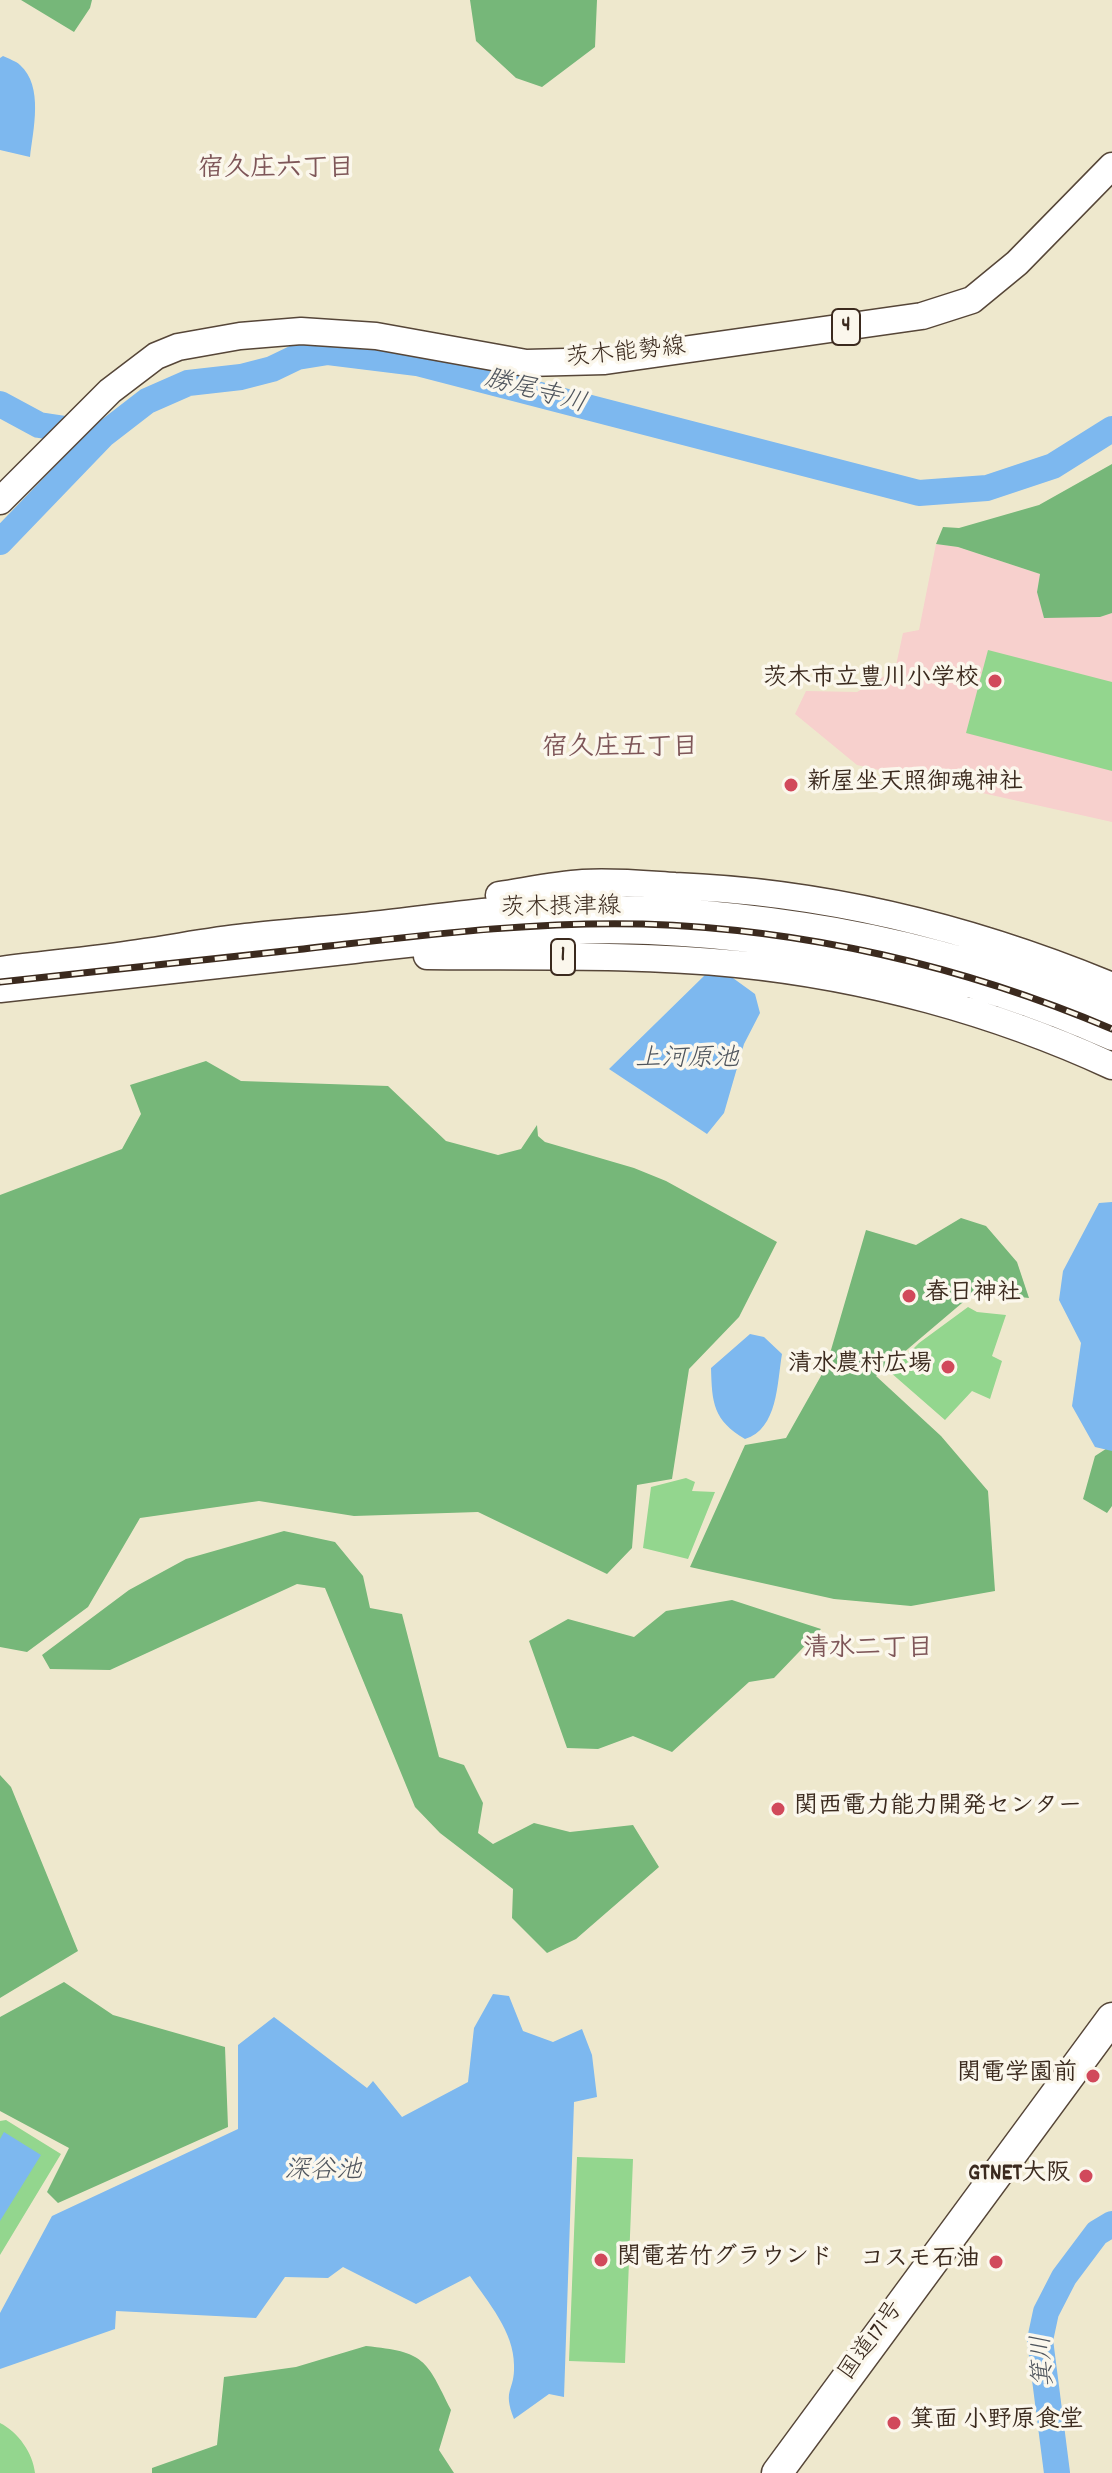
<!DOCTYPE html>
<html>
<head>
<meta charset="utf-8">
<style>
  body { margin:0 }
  canvas { display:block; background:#eee8cd }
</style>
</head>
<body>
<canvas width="1112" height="2473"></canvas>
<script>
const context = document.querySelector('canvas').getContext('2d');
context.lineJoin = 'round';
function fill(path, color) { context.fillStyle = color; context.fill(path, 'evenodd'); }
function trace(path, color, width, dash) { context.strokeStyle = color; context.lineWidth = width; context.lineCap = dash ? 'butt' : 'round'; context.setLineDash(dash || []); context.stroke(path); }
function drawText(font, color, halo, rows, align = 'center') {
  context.font = font + ' Dekko,"Klee One",sans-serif'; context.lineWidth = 7; context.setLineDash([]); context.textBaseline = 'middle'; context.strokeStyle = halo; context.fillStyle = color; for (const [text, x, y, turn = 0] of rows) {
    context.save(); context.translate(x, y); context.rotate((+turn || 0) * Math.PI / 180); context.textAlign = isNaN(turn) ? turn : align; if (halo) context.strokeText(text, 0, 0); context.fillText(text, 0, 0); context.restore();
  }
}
fill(new Path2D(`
  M 936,544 L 958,547 L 1040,574 L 1037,592 L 1100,617 L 1112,613 L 1112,822 L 857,765 L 795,714 L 806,691 L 857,692 L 895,670 L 903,633 L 919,630 Z`), '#f7d0cd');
fill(new Path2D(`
  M 988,650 L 1112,682 L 1112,771 L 966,733 Z
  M 968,1307 L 977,1312 L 1006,1315 L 992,1356 L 1002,1361 L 990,1399 L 972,1391 L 945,1420 L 890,1372 L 919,1343 Z
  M 686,1478 L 695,1482 L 692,1491 L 715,1492 L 688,1559 L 643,1548 L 651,1487 Z
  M 6,2120 L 61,2154 L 0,2255 L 0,2121 Z
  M 577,2157 L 633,2159 L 625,2363 L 569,2361 Z
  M 0,2423 C 18,2432 33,2453 35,2473 L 0,2473 Z`), '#93d68e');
fill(new Path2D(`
  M 21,0 L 92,0 L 90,8 L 74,32 Z
  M 470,0 L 597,0 L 595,47 L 542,87 L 516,78 L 476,41 Z
  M 1112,464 L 1112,613 L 1100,617 L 1044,618 L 1037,592 L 1040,574 L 958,547 L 936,544 L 943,527 L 959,528 L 1039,505 Z
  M 206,1061 L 241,1081 L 388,1086 L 446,1141 L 498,1155 L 521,1149 L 537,1125 L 538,1136 L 545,1142 L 634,1168 L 666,1181 L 777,1242 L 739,1317 L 689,1369 L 672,1479 L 637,1485 L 632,1548 L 607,1574 L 478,1512 L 354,1516 L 259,1501 L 140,1518 L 88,1607 L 27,1652 L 0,1647 L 0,1195 L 122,1149 L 141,1114 L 130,1085 Z
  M 961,1218 L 986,1226 L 1017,1262 L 1029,1298 L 975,1292 L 876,1376 L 941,1436 L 988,1491 L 995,1591 L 911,1606 L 834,1599 L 690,1567 L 745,1445 L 786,1438 L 826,1367 L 866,1230 L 916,1245 Z
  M 1112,1445 L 1112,1506 L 1107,1513 L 1083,1499 L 1095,1456 Z
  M 284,1531 L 335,1542 L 363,1576 L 370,1608 L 402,1614 L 439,1757 L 464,1765 L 483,1803 L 478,1833 L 493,1844 L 534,1823 L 570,1832 L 633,1825 L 659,1867 L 576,1939 L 547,1953 L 512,1918 L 513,1889 L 440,1833 L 415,1807 L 325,1588 L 297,1584 L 110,1670 L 50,1669 L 42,1655 L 129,1590 L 186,1559 Z
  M 732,1600 L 821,1629 L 774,1678 L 749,1682 L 672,1752 L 633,1736 L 598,1749 L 567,1748 L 529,1641 L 568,1619 L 634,1637 L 666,1611 Z
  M 0,1775 L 11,1787 L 78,1951 L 0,1998 Z
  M 64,1982 L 113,2015 L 225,2047 L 228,2127 L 58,2203 L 47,2192 L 69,2148 L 0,2111 L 0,2017 Z
  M 366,2346 C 425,2352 426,2359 451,2410 L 439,2450 L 454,2473 L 152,2473 L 152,2468 L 217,2445 L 224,2377 L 296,2367 Z`), '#76b779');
fill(new Path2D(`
  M 3,56 C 9,59 16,61 20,65 C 44,86 33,130 30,157 L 0,150 L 0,58 Z
  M 726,973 L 755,994 L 760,1013 L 744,1044 L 724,1113 L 707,1134 L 609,1069 L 705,975 Z
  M 1112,1202 L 1112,1451 L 1095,1447 L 1072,1406 L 1081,1343 L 1059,1300 L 1063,1271 L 1099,1203 Z
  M 750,1334 L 764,1337 L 782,1354 C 777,1383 778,1429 745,1439 C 713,1420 712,1403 711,1368 Z
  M 493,1994 L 509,1996 L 523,2031 L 553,2042 L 582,2029 L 592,2055 L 597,2097 L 574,2102 L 564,2397 L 549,2394 L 514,2419 C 502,2388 515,2392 514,2365 C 514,2332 488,2302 470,2276 L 416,2304 L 343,2267 L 328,2278 L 285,2277 L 256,2318 L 116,2311 L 115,2329 L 0,2369 L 0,2313 L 52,2216 L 238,2129 L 238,2045 L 274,2017 L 367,2088 L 373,2081 L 402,2117 L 468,2082 L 474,2028 Z
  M 4,2132 L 41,2155 L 0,2221 L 0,2139 Z`), '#7db8ef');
trace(new Path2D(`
  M 0,404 L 39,425 L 92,433
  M 0,542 L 103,435 L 147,401 L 188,383 L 241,377 L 272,369 L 297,357 L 328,352 L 417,363 L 919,493 L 987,488 L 1053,466 L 1112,429
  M 1057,2473 L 1040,2340 L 1046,2312 L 1064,2277 L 1097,2233 L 1112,2224`), '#7db8ef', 26);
const primary = new Path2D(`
  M 0,501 L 110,391 L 156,356 L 178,347 L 240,336 L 301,331 L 376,336 L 526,363 L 605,361 L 922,316 L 972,300 L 1017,263 L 1112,166
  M 499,895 C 526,891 555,885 583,883 C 613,881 644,884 675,886 C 827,892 972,928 1112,986
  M 427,956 C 530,957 634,954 737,964 C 866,977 995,1012 1112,1066
  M 0,970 C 46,964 92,960 138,953 C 174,948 209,941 246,937 C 288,932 330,930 372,925 C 430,919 488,909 546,908 C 744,906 929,936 1112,1013
  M 0,989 C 118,975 236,962 354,950 C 453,939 550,927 649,931 C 807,938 968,972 1112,1037`);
const highway = new Path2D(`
  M 777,2473 L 1112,2018`);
trace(primary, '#564638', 29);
trace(highway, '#564638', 33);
trace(primary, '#fff', 26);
trace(highway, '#fff', 30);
const rail = new Path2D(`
  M 0,982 C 98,971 196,961 294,950 C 411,937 526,921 643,924 C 804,929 964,966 1112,1029`);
trace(rail, '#3b2a1e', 7);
trace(rail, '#fbf7ec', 4, [12]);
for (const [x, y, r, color] of [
  [995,681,8,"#d1495b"],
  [791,785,8,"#d1495b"],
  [909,1296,8,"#d1495b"],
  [948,1367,8,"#d1495b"],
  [778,1809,8,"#d1495b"],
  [1093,2076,8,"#d1495b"],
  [1086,2176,8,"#d1495b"],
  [601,2260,8,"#d1495b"],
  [996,2262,8,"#d1495b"],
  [894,2423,8,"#d1495b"]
]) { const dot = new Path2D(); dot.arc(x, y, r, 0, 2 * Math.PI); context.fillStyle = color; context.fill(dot); trace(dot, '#fbf7ec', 3); }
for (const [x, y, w] of [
  [846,327,28],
  [563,957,24]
]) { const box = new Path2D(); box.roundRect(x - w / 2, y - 18, w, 36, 6); context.fillStyle = '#fbf7ec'; context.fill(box); trace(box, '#3b2a1e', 2); }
drawText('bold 22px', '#3b2a1e', null, [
  ["4",846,327],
  ["1",563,957]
]);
drawText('24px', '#3b2a1e', '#fbf7ec', [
  ["茨木能勢線",626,355,-6],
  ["茨木摂津線",561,910,-1],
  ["国道171号",873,2342,-54]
]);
drawText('bold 24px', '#3b2a1e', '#fbf7ec', [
  ["茨木市立豊川小学校",979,681],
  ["新屋坐天照御魂神社",807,785,"left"],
  ["春日神社",925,1296,"left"],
  ["清水農村広場",932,1367],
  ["関西電力能力開発センター",794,1809,"left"],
  ["関電学園前",1077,2076],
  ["GTNET大阪",1070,2176],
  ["関電若竹グラウンド",617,2260,"left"],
  ["コスモ石油",980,2262],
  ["箕面 小野原食堂",910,2423,"left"]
], 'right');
drawText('bold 26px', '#7e5658', '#fbf7ec', [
  ["宿久庄六丁目",276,171],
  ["宿久庄五丁目",620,750],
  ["清水二丁目",868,1651]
]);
drawText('italic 26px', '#4f555d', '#fbf7ec', [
  ["勝尾寺川",535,394,15],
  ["上河原池",687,1061],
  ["深谷池",323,2173],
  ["箕川",1046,2361,-93]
]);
</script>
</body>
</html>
